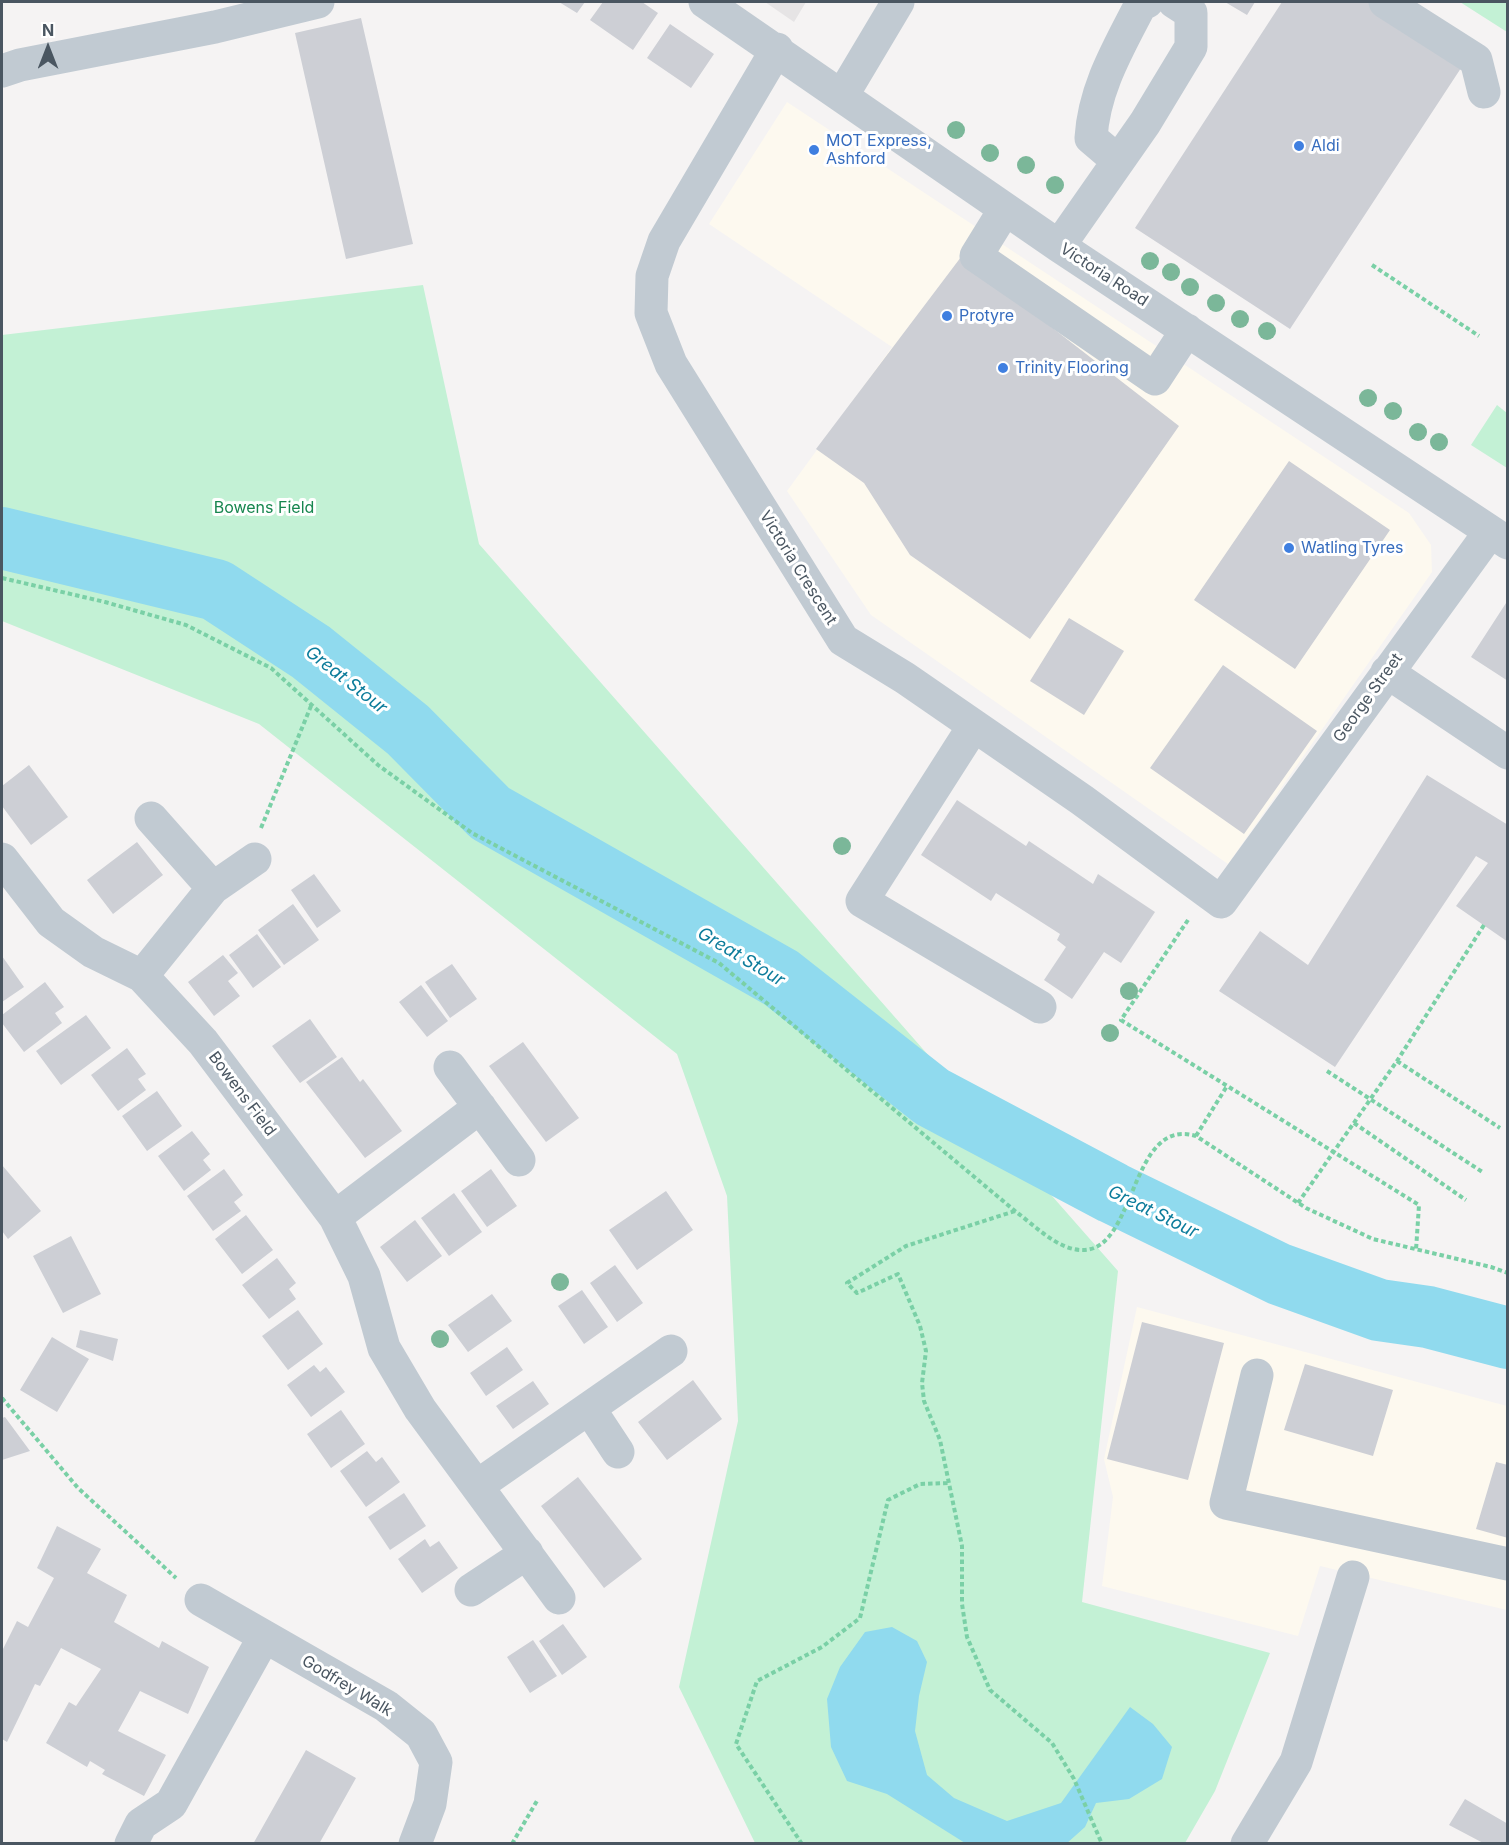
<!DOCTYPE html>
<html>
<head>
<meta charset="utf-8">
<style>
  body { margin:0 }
  #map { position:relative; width:1509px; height:1845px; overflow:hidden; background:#f5f3f3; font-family:Inter,sans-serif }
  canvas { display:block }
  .frame { position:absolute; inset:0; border:3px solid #4a5661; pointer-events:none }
  .north { position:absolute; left:18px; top:18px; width:60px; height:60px; -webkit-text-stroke:4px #fff; paint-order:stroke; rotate:0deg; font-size:16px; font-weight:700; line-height:24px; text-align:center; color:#4a5661 }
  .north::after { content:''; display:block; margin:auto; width:21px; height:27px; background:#4a5661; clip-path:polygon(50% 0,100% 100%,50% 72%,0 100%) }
</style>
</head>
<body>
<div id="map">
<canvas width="1509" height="1845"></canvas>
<div class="frame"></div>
<div class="north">N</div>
</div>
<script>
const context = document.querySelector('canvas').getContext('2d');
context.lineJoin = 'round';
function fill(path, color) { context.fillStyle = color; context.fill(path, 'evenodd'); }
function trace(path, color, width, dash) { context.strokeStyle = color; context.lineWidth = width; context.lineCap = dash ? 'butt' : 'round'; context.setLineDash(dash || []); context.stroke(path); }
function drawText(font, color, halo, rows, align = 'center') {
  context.font = font + ' Inter,sans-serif'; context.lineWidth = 6; context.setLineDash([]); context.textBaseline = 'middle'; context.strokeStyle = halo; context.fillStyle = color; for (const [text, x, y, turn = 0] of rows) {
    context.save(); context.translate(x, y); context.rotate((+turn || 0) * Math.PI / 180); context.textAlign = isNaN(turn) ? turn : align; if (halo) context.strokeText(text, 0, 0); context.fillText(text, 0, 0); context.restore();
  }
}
fill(new Path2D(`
  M 787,102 L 1409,513 L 1431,545 L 1432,572 L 1228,864 L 871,615 L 787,491 L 892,347 L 709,224 Z
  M 1137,1307 L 1507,1406 L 1507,1610 L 1320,1566 L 1298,1636 L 1102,1586 L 1113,1497 L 1104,1459 Z`), '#fdf9ef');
fill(new Path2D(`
  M 765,2 L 806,2 L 794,22 Z`), '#e6e4e5');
fill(new Path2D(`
  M 1460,2 L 1507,2 L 1507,32 Z
  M 423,285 L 479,544 L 1118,1271 L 1082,1602 L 1270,1653 L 1215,1791 L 1185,1843 L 755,1843 L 679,1687 L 738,1421 L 727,1196 L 677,1054 L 259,724 L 2,621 L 2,335 Z
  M 1497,405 L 1507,413 L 1507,468 L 1471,445 Z`), '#c3f1d5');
fill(new Path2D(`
  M 892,1627 L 917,1641 L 927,1662 L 919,1696 L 915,1731 L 927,1775 L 954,1798 L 1007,1821 L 1061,1803 L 1130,1707 L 1153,1724 L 1172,1747 L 1162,1779 L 1129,1799 L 1096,1803 L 1085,1827 L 1066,1844 L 965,1843 L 887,1794 L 847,1781 L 831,1747 L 827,1699 L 840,1667 L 865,1632 Z`), '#90daee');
trace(new Path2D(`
  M 2,538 L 216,590 L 311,652 L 408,730 L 490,813 L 781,978 L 932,1097 L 1113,1193 L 1279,1274 L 1379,1310 L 1428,1317 L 1508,1338`), '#90daee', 62);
fill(new Path2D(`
  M 559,2 L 585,2 L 577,13 Z
  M 603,2 L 642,2 L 658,13 L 633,50 L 590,20 Z
  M 1225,2 L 1255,2 L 1247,15 Z
  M 1282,2 L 1370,2 L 1369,4 L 1463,65 L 1290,329 L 1135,228 Z
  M 361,18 L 413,244 L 346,259 L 295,33 Z
  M 670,24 L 714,54 L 691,88 L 647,58 Z
  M 961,257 L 1179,426 L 1030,639 L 910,555 L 864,483 L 816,449 Z
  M 1289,461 L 1390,530 L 1295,669 L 1194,600 Z
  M 1508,600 L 1508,681 L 1471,657 Z
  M 1069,618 L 1124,651 L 1084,715 L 1030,681 Z
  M 1223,665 L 1317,731 L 1244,834 L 1150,768 Z
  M 29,765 L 68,817 L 31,845 L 2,806 L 2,786 Z
  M 1427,775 L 1508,825 L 1508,942 L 1456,906 L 1488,863 L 1476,856 L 1335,1067 L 1219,991 L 1260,931 L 1308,965 Z
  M 957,800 L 1026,846 L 1029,841 L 1093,884 L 1098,874 L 1155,912 L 1121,963 L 1104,952 L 1072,999 L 1044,980 L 1066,947 L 1057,940 L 1060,934 L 996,893 L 991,901 L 921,855 Z
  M 137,842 L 163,875 L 113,914 L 87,880 Z
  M 314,874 L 341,911 L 317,928 L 291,890 Z
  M 293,904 L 319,940 L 284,965 L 258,930 Z
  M 257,934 L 281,967 L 253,988 L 229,955 Z
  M 223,955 L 238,973 L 228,981 L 240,996 L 214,1016 L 188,982 Z
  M 2,956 L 24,987 L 2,1002 Z
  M 452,964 L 477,999 L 450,1018 L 425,982 Z
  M 45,982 L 64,1007 L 55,1013 L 62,1023 L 24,1052 L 2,1023 L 2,1015 Z
  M 421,985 L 448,1021 L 427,1037 L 399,1002 Z
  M 86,1015 L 111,1048 L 61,1085 L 36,1051 Z
  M 310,1019 L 337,1057 L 300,1083 L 272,1046 Z
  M 523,1042 L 579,1118 L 546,1142 L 489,1066 Z
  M 127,1048 L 146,1074 L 138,1079 L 146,1090 L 118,1111 L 91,1075 Z
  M 342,1057 L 360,1082 L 363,1079 L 402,1131 L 365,1158 L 306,1082 Z
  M 157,1091 L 182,1126 L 147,1151 L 122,1116 Z
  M 192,1131 L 210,1154 L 203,1160 L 211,1170 L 184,1191 L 158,1156 Z
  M 2,1165 L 41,1211 L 8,1239 L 2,1231 Z
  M 224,1169 L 243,1195 L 234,1202 L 241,1211 L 213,1231 L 187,1196 Z
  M 491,1169 L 517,1206 L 487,1227 L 461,1191 Z
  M 666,1191 L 693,1230 L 637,1270 L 609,1230 Z
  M 454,1193 L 482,1232 L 449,1256 L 421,1218 Z
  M 246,1215 L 273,1250 L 242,1274 L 215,1239 Z
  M 415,1220 L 442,1256 L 407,1282 L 380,1247 Z
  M 71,1236 L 101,1294 L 63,1313 L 33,1256 Z
  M 277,1258 L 296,1283 L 289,1289 L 296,1299 L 269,1319 L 242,1285 Z
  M 615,1265 L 643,1303 L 617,1322 L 590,1283 Z
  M 582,1290 L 608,1327 L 584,1344 L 558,1306 Z
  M 492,1294 L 512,1321 L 468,1352 L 448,1325 Z
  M 298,1310 L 323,1344 L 288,1370 L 262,1336 Z
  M 1142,1322 L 1224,1343 L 1188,1480 L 1107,1459 Z
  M 80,1330 L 118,1339 L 113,1361 L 76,1347 Z
  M 52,1337 L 89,1359 L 57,1412 L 20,1390 Z
  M 507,1347 L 523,1370 L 486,1396 L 470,1373 Z
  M 1305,1364 L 1393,1390 L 1373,1456 L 1284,1430 Z
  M 314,1365 L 320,1372 L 326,1367 L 345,1392 L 311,1417 L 287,1385 Z
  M 693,1380 L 722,1419 L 667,1460 L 638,1422 Z
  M 533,1381 L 549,1404 L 513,1429 L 496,1406 Z
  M 341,1410 L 365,1444 L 331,1468 L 307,1434 Z
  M 5,1417 L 30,1451 L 2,1460 L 2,1418 Z
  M 367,1451 L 376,1462 L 382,1457 L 400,1482 L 366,1507 L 340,1471 Z
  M 1496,1462 L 1508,1465 L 1508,1538 L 1476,1529 Z
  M 578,1477 L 642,1559 L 604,1588 L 541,1506 Z
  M 404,1493 L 426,1526 L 390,1550 L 368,1517 Z
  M 57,1526 L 101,1549 L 87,1573 L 127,1595 L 114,1622 L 159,1648 L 162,1641 L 209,1667 L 188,1714 L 140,1691 L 118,1731 L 166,1755 L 144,1796 L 102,1774 L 105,1770 L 90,1761 L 87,1767 L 46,1743 L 69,1702 L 76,1706 L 101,1669 L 61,1648 L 40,1686 L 35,1684 L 7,1742 L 2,1739 L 2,1651 L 17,1621 L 28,1627 L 54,1578 L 37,1568 Z
  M 425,1539 L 430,1547 L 439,1541 L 458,1568 L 422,1593 L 398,1559 Z
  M 563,1624 L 587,1657 L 562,1675 L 539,1641 Z
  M 533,1640 L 557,1676 L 530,1693 L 507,1657 Z
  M 306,1750 L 356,1778 L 319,1844 L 253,1844 Z
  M 1465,1799 L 1508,1824 L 1508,1844 L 1485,1844 L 1449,1825 Z`), '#cdcfd5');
trace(new Path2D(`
  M 1372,265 L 1479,336
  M 2,578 L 105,602 L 186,625 L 271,668 L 378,765 L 472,833 L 719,963 L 1015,1211 C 1034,1225 1058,1250 1082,1250 C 1137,1252 1129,1116 1196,1136 L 1306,1208 L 1373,1239 L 1491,1267 L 1508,1273
  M 261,828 L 311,706
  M 1188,920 L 1121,1020 L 1419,1205 L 1416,1250
  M 1397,1061 L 1500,1128
  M 1327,1071 L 1484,1173
  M 1354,1123 L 1466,1200
  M 1196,1136 L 1227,1086
  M 1298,1203 L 1397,1061 L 1484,925
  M 1015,1211 L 906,1246 L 847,1283 L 857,1293 L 898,1274 L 920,1326 L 926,1351 L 922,1383 L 924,1401 L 940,1440 L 962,1546 L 962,1604 L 967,1637 L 990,1690 L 1052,1743 L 1074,1779 L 1102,1844
  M 2,1398 L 78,1488 L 176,1578
  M 512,1844 L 538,1799
  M 802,1844 L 736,1744 L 757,1681 L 822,1647 L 860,1618 L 888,1500 L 920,1484 L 949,1483`), '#7ad0a6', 4, [4.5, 3]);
trace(new Path2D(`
  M 705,2 L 1059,246 L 1508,543
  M 1385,2 L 1476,60 L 1484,92
  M 777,49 L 664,241 L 652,276 L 651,313 L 671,364 L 843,640 L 905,678 L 1082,800 L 1221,902 L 1490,532
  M 2,71 L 20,65 L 215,27 L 318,2
  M 842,96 L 898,2
  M 1118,161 L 1091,138 C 1094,88 1119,47 1141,4 L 1147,2
  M 1005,209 L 976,256 L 1155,379 L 1187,330
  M 1059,246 L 1145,123 L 1191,47 L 1191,13 L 1174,2
  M 1387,672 L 1508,753
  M 973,727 L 862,901 L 1040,1007
  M 151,818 L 213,888
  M 2,859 L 51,922 L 93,952 L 142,976 L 203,1042 L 335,1217 L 364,1276 L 384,1348 L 420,1409 L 559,1598
  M 142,976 L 213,888 L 255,859
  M 450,1067 L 519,1160
  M 335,1217 L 480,1107
  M 1257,1375 L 1226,1503 L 1508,1564
  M 589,1408 L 618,1452
  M 477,1486 L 671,1351
  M 471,1590 L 527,1553
  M 201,1600 L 386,1706 L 421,1734 L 436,1762 L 430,1804 L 415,1844
  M 131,1844 L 141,1824 L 171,1804 L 264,1637
  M 1247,1844 L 1296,1762 L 1353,1577`), '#c1cad2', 33);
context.fillStyle = '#7bb799';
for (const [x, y] of [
  [956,130],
  [990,153],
  [1026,165],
  [1055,185],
  [1150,261],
  [1171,272],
  [1190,287],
  [1216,303],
  [1240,319],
  [1267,331],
  [1368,398],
  [1393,411],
  [1418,432],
  [1439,442],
  [842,846],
  [1129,991],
  [1110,1033],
  [560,1282],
  [440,1339]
]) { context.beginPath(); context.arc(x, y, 9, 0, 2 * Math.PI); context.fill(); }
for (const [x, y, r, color] of [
  [1299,146,6,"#3f7fe0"],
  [814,150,6,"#3f7fe0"],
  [947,316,6,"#3f7fe0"],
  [1003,368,6,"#3f7fe0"],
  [1289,548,6,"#3f7fe0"]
]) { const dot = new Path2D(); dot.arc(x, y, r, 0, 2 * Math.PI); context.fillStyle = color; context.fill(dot); trace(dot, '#fff', 2); }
drawText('16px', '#366cbe', '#fff', [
  ["MOT Express,",826,141],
  ["Ashford",826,159],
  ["Aldi",1311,146],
  ["Protyre",959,316],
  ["Trinity Flooring",1015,368],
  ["Watling Tyres",1301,548]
], 'left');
drawText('16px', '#4a5661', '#fff', [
  ["Victoria Road",1104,275,33],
  ["Victoria Crescent",798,568,58],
  ["George Street",1368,698,-54],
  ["Bowens Field",242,1094,53],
  ["Godfrey Walk",347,1686,31]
]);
drawText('16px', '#17864f', '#fff', [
  ["Bowens Field",264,508]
]);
drawText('italic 18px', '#0c7c9b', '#fff', [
  ["Great Stour",346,680,38],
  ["Great Stour",741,957,31],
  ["Great Stour",1153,1212,26]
]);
</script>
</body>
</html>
